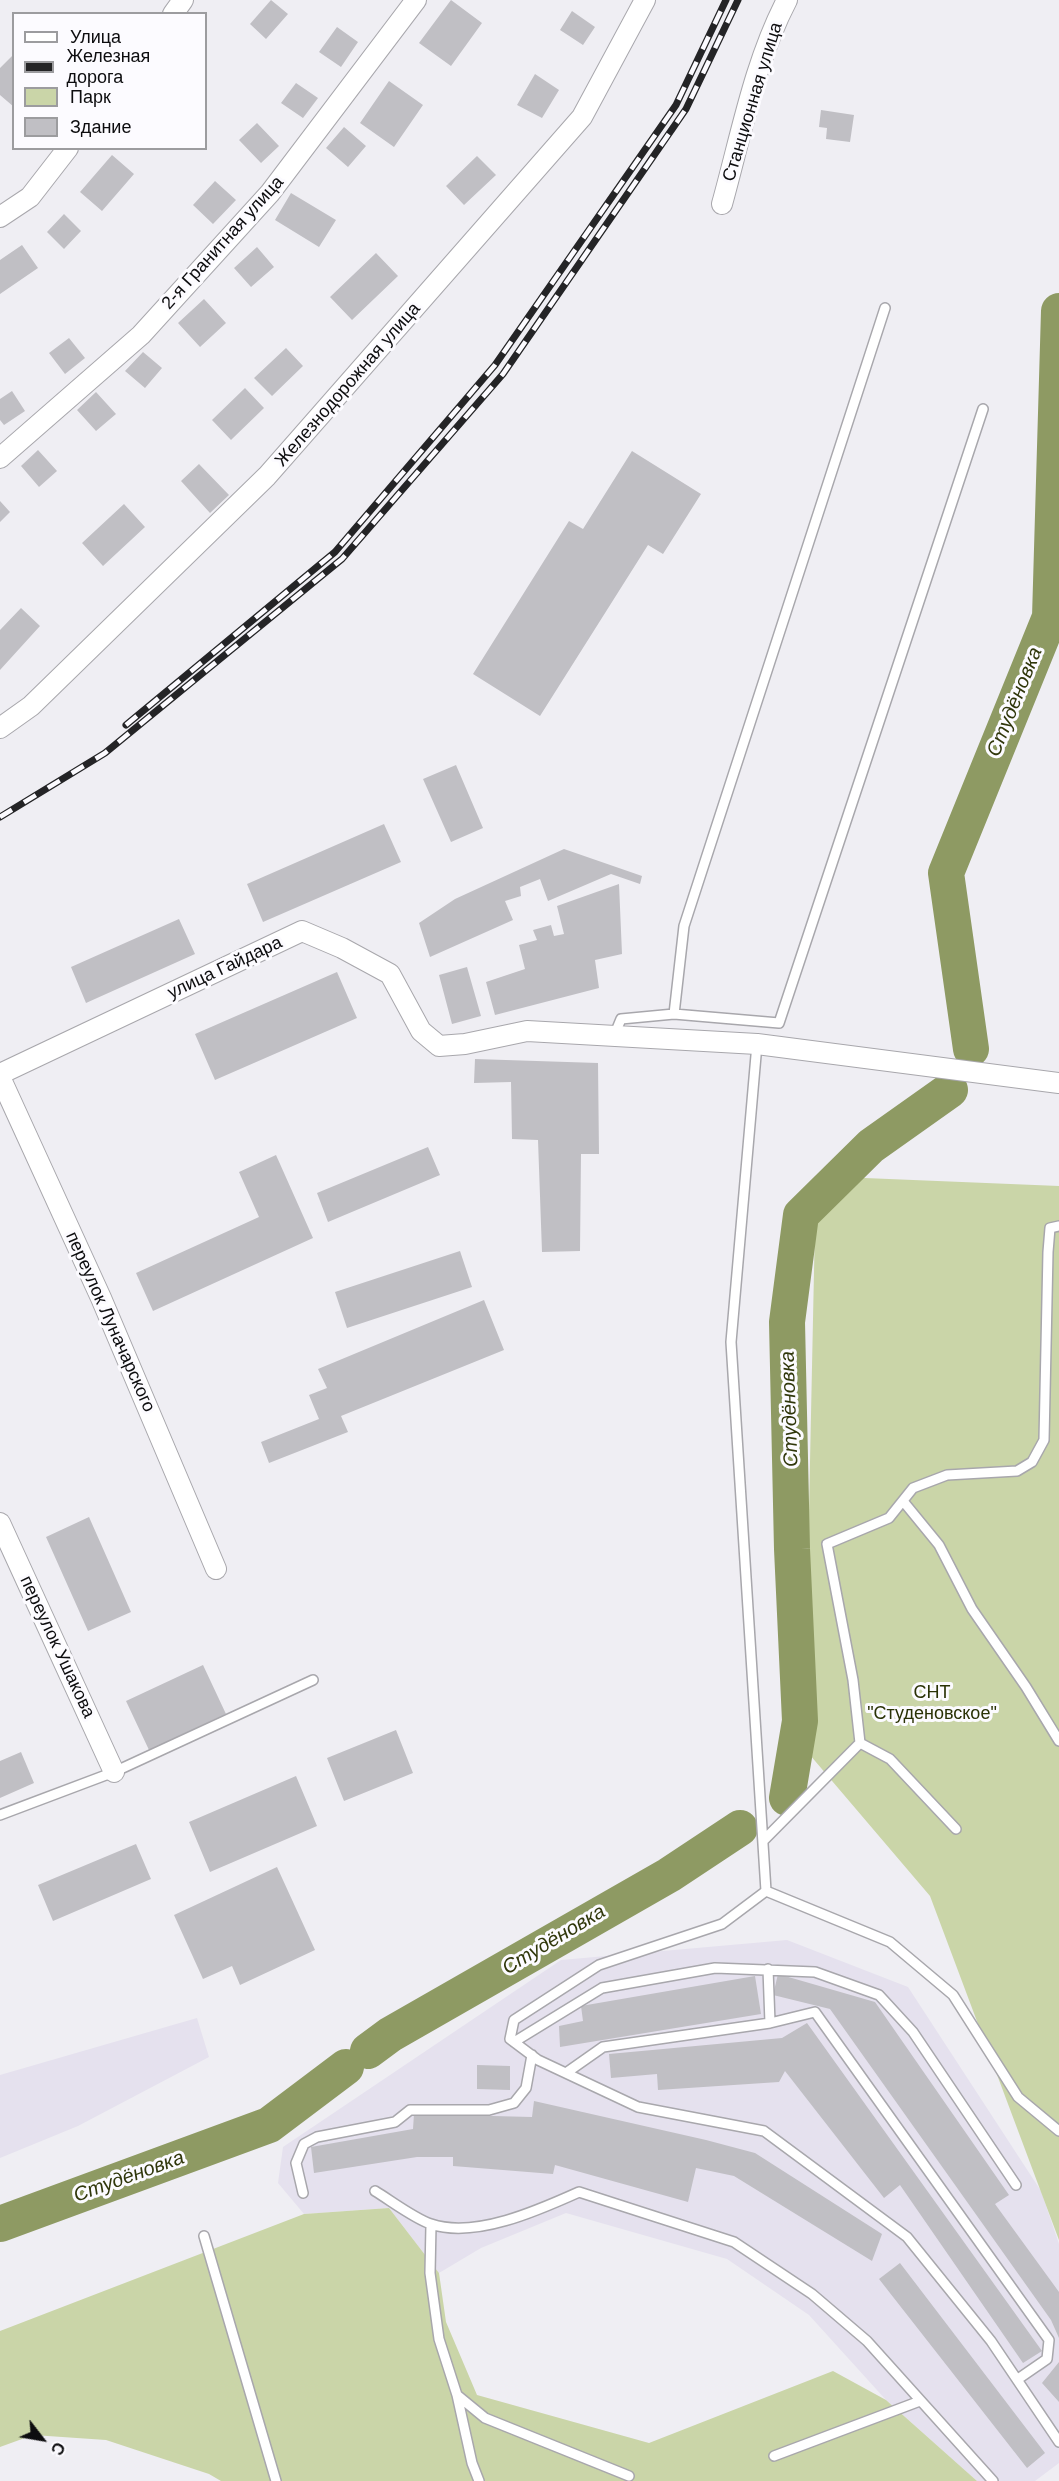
<!DOCTYPE html>
<html>
<head>
<meta charset="utf-8">
<style>
  body { margin:0 }
  #map { position:relative; width:1059px; height:2481px; overflow:hidden; background:#efeef3; font-family:Helvetica,sans-serif }
  canvas { display:block }
  .legend { position:absolute; left:12px; top:12px; width:195px; height:138px; box-sizing:border-box; background:#fcfbff; border:2px solid #9c9c9f; margin:0; padding:8px 10px; list-style:none; font-size:18px; color:#0d0d0f }
  .legend li { display:flex; align-items:center; gap:12px; height:30px }
  .legend b { width:30px; border:2px solid #9c9c9f }
  .north { position:absolute; left:12px; top:2409px; width:60px; height:60px; -webkit-text-stroke:4px #fcfbff; paint-order:stroke; rotate:121deg; font-size:16px; font-weight:700; line-height:24px; text-align:center; color:#0d0d0f }
  .north::after { content:''; display:block; margin:auto; width:21px; height:27px; background:#0d0d0f; clip-path:polygon(50% 0,100% 100%,50% 72%,0 100%) }
</style>
</head>
<body>
<div id="map">
<canvas width="1059" height="2481"></canvas>
<ul class="legend">
<li><b style="height:8px;background:#fff"></b>Улица</li>
<li><b style="height:8px;background:#242426"></b>Железная дорога</li>
<li><b style="height:16px;background:#cad5a8"></b>Парк</li>
<li><b style="height:16px;background:#c0bfc4"></b>Здание</li>
</ul>
<div class="north">С</div>
</div>
<script>
const context = document.querySelector('canvas').getContext('2d');
context.lineJoin = 'round';
function fill(path, color) { context.fillStyle = color; context.fill(path, 'evenodd'); }
function trace(path, color, width, dash) { context.strokeStyle = color; context.lineWidth = width; context.lineCap = dash ? 'butt' : 'round'; context.setLineDash(dash || []); context.stroke(path); }
function drawText(font, color, halo, rows, align = 'center') {
  context.font = font + ' Helvetica,sans-serif'; context.lineWidth = 6; context.setLineDash([]); context.textBaseline = 'middle'; context.strokeStyle = halo; context.fillStyle = color; for (const [text, x, y, turn = 0] of rows) {
    context.save(); context.translate(x, y); context.rotate((+turn || 0) * Math.PI / 180); context.textAlign = isNaN(turn) ? turn : align; if (halo) context.strokeText(text, 0, 0); context.fillText(text, 0, 0); context.restore();
  }
}
fill(new Path2D(`
  M 787,1940 L 908,1987 L 1041,2191 L 1059,2244 L 1059,2463 L 1035,2481 L 977,2481 L 886,2400 L 809,2315 L 727,2259 L 566,2213 L 481,2248 L 439,2273 L 389,2208 L 304,2214 L 278,2183 L 283,2147 L 561,1960 Z
  M 197,2018 L 209,2057 L 78,2126 L 0,2158 L 0,2075 Z`), '#e5e1ee');
fill(new Path2D(`
  M 816,1176 L 1059,1186 L 1059,2240 L 930,1896 L 804,1748 Z
  M 389,2208 L 439,2273 L 446,2322 L 477,2395 L 649,2443 L 833,2371 L 886,2400 L 977,2481 L 221,2481 L 209,2474 L 106,2440 L 33,2435 L 0,2447 L 0,2331 L 304,2214 Z`), '#cad5a8');
trace(new Path2D(`
  M 971,1049 L 946,873 L 1050,617 L 1059,311
  M 787,1798 L 800,1721 L 792,1549 L 787,1322 L 801,1215 L 871,1146 L 950,1090
  M 368,2051 L 391,2034 L 669,1875 L 740,1828
  M 0,2224 L 269,2125 L 346,2067`), '#8e9a63', 36);
fill(new Path2D(`
  M 271,0 L 288,14 L 266,39 L 250,24 Z
  M 451,0 L 482,23 L 451,66 L 419,43 Z
  M 572,11 L 595,27 L 583,45 L 560,30 Z
  M 337,27 L 358,42 L 341,67 L 319,52 Z
  M 14,54 L 14,107 L 0,95 L 0,68 Z
  M 535,74 L 559,90 L 542,118 L 517,105 Z
  M 389,81 L 423,105 L 394,147 L 360,123 Z
  M 296,83 L 318,98 L 303,118 L 281,103 Z
  M 821,110 L 854,115 L 850,142 L 826,139 L 827,128 L 819,127 Z
  M 257,123 L 279,146 L 261,163 L 239,140 Z
  M 344,127 L 366,146 L 348,167 L 326,148 Z
  M 112,155 L 134,174 L 102,211 L 80,192 Z
  M 477,156 L 496,175 L 464,205 L 446,186 Z
  M 215,181 L 236,200 L 213,224 L 193,205 Z
  M 291,193 L 336,220 L 319,247 L 275,220 Z
  M 64,214 L 81,231 L 64,249 L 47,232 Z
  M 22,245 L 38,268 L 0,294 L 0,260 Z
  M 257,247 L 274,267 L 251,287 L 234,268 Z
  M 376,253 L 398,276 L 352,320 L 330,297 Z
  M 204,299 L 226,323 L 200,347 L 178,323 Z
  M 69,338 L 85,358 L 65,374 L 49,353 Z
  M 286,348 L 303,366 L 272,396 L 254,378 Z
  M 143,352 L 162,368 L 145,388 L 125,371 Z
  M 245,388 L 264,408 L 231,440 L 212,420 Z
  M 12,391 L 25,411 L 4,425 L 0,420 L 0,399 Z
  M 96,392 L 116,414 L 96,431 L 77,410 Z
  M 38,450 L 57,471 L 39,487 L 21,466 Z
  M 632,451 L 701,494 L 663,554 L 648,545 L 540,716 L 473,674 L 569,521 L 583,529 Z
  M 199,464 L 229,495 L 210,513 L 181,481 Z
  M 0,501 L 10,512 L 0,522 Z
  M 124,504 L 145,527 L 103,566 L 82,543 Z
  M 21,608 L 40,626 L 0,670 L 0,630 Z
  M 456,765 L 483,828 L 451,842 L 423,779 Z
  M 384,824 L 401,862 L 263,922 L 247,884 Z
  M 564,849 L 642,876 L 640,884 L 611,874 L 548,901 L 540,879 L 520,887 L 521,896 L 505,901 L 513,920 L 430,957 L 419,923 L 455,899 Z
  M 619,884 L 622,954 L 595,960 L 599,988 L 495,1015 L 486,982 L 525,969 L 519,945 L 537,940 L 533,930 L 551,925 L 554,936 L 564,934 L 557,906 Z
  M 179,919 L 195,954 L 86,1003 L 71,967 Z
  M 467,967 L 481,1016 L 452,1024 L 439,975 Z
  M 337,972 L 357,1018 L 215,1080 L 195,1034 Z
  M 475,1059 L 598,1063 L 599,1154 L 581,1154 L 580,1251 L 542,1252 L 538,1140 L 512,1139 L 511,1082 L 474,1083 Z
  M 428,1147 L 440,1175 L 328,1222 L 317,1193 Z
  M 276,1155 L 313,1238 L 153,1311 L 136,1273 L 259,1217 L 239,1172 Z
  M 460,1251 L 472,1287 L 347,1328 L 335,1292 Z
  M 484,1300 L 504,1350 L 341,1416 L 348,1432 L 269,1463 L 261,1442 L 319,1419 L 309,1395 L 327,1388 L 318,1369 Z
  M 89,1517 L 131,1612 L 88,1631 L 46,1537 Z
  M 203,1665 L 226,1714 L 149,1750 L 126,1701 Z
  M 396,1730 L 413,1773 L 344,1801 L 327,1758 Z
  M 21,1752 L 34,1783 L 0,1798 L 0,1761 Z
  M 296,1776 L 317,1826 L 210,1872 L 189,1822 Z
  M 136,1844 L 151,1879 L 53,1921 L 38,1885 Z
  M 277,1867 L 315,1950 L 240,1985 L 232,1966 L 203,1979 L 174,1915 Z
  M 778,1974 L 875,2002 L 1009,2195 L 995,2204 L 1059,2292 L 1059,2338 L 1051,2320 L 830,2009 L 773,1995 Z
  M 755,1976 L 761,2014 L 560,2047 L 559,2026 L 583,2021 L 581,2006 Z
  M 807,2023 L 1042,2351 L 1023,2363 L 900,2185 L 884,2198 L 785,2071 L 779,2082 L 658,2090 L 657,2074 L 611,2078 L 609,2054 L 782,2038 Z
  M 477,2065 L 510,2066 L 510,2090 L 477,2089 Z
  M 534,2101 L 706,2140 L 755,2153 L 882,2234 L 872,2261 L 734,2176 L 696,2168 L 688,2202 L 555,2165 L 553,2174 L 453,2166 L 453,2157 L 417,2157 L 314,2173 L 311,2147 L 413,2129 L 414,2114 L 532,2117 Z
  M 900,2263 L 1045,2453 L 1027,2468 L 879,2279 Z
  M 1059,2362 L 1059,2402 L 1042,2383 Z`), '#c0bfc4');
const service = new Path2D(`
  M 674,1014 L 779,1023 L 983,409
  M 614,1036 L 621,1019 L 674,1014 L 684,926 L 885,308
  M 757,1044 L 731,1342 L 766,1891 L 890,1942 L 953,1995 L 1018,2097 L 1059,2131
  M 903,1501 L 939,1545 L 972,1609 L 1026,1687 L 1059,1741
  M 860,1743 L 890,1759 L 956,1829
  M 0,1815 L 114,1772 L 313,1680
  M 763,1841 L 860,1743 L 853,1680 L 827,1544 L 889,1518 L 913,1488 L 947,1475 L 1017,1471 L 1032,1462 L 1044,1440 L 1048,1252 L 1050,1228 L 1059,1226
  M 766,1891 L 722,1924 L 599,1965 L 514,2020 L 510,2039 L 538,2060 L 638,2107 L 764,2131 L 907,2237 L 991,2341 L 1059,2442
  M 768,1969 L 770,2023
  M 514,2042 L 602,1988 L 715,1968 L 815,1972 L 879,1995 L 913,2032 L 1016,2185
  M 566,2073 L 603,2047 L 770,2023 L 815,2012 L 1049,2340 L 1047,2359 L 1018,2379
  M 375,2191 C 390,2200 415,2219 431,2224 C 475,2239 539,2210 579,2192 L 734,2242 L 812,2294 L 867,2341 L 993,2481
  M 303,2193 L 296,2163 L 304,2144 L 317,2137 L 395,2122 L 410,2110 L 489,2110 L 514,2103 L 526,2088 L 532,2055
  M 431,2225 L 430,2273 L 439,2339 L 457,2395 L 472,2463 L 479,2481
  M 204,2236 L 276,2481
  M 457,2395 L 485,2418 L 629,2476
  M 774,2456 L 920,2401`);
const minor = new Path2D(`
  M 173,14 L 183,0
  M 722,204 C 741,136 754,63 787,0
  M 0,217 L 30,197 L 68,148
  M 0,458 L 141,335 L 270,193 L 416,0
  M 0,728 L 31,706 L 267,476 L 582,117 L 645,0
  M 0,1074 L 302,931 L 342,948 L 390,974 L 421,1031 L 439,1046 L 465,1044 L 527,1031 L 757,1044 L 1059,1083
  M 0,1077 L 101,1298 L 216,1569
  M 0,1523 L 114,1772`);
trace(service, '#a8a7ac', 12);
trace(minor, '#a8a7ac', 22);
trace(service, '#fff', 9);
trace(minor, '#fff', 20);
const rail = new Path2D(`
  M 126,725 L 335,552 L 495,365 L 676,105 L 726,0
  M 0,817 L 105,753 L 342,559 L 503,374 L 686,109 L 738,0`);
trace(rail, '#242426', 7);
trace(rail, '#fcfbff', 4.5, [14]);
drawText('18px', '#0d0d0f', '#fcfbff', [
  ["Станционная улица",753,102,-73],
  ["2-я Гранитная улица",223,243,-48],
  ["Железнодорожная улица",348,385,-49],
  ["улица Гайдара",225,968,-25],
  ["переулок Луначарского",110,1322,66],
  ["переулок Ушакова",57,1647,65]
]);
drawText('18px', '#2a3205', '#fcfbff', [
  ["СНТ",932,1693],
  ["\"Студеновское\"",932,1714]
]);
drawText('italic 20px', '#30370b', '#fcfbff', [
  ["Студёновка",1015,702,-68],
  ["Студёновка",790,1409,-92],
  ["Студёновка",554,1940,-31],
  ["Студёновка",129,2177,-20]
]);
</script>
</body>
</html>
